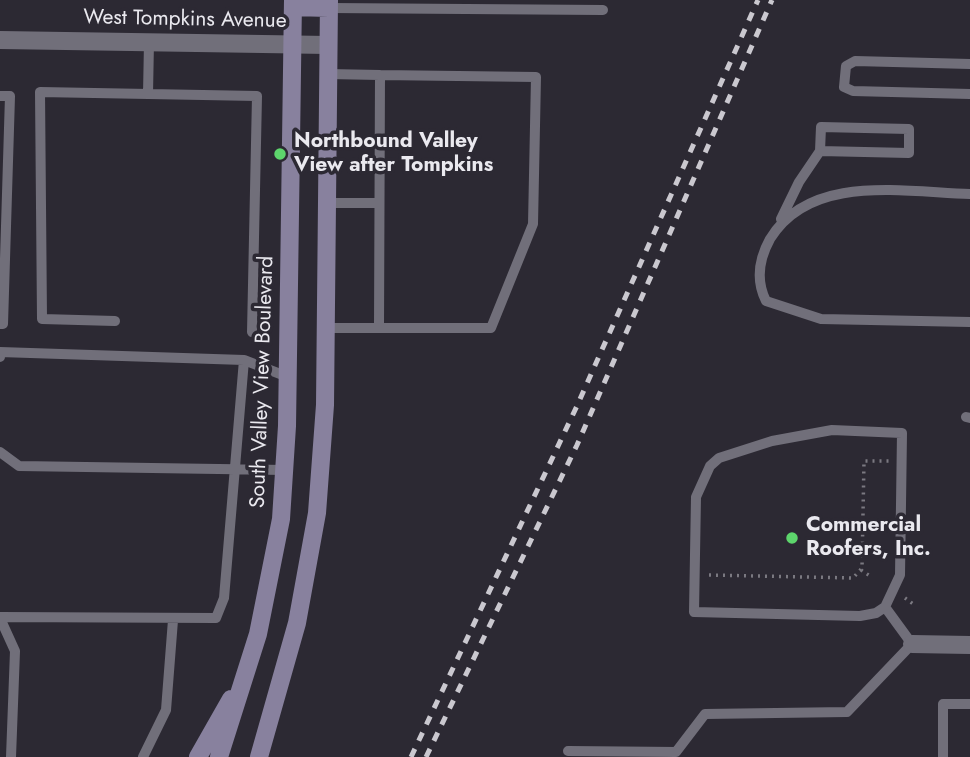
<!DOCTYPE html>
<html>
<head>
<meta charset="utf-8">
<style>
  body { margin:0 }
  canvas { display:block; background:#2c2933 }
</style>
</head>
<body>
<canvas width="970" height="757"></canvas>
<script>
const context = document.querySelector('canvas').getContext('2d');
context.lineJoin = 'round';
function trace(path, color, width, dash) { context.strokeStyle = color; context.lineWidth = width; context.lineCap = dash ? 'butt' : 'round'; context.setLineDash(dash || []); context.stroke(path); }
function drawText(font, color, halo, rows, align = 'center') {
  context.font = font + ' Jost,sans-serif'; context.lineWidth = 7; context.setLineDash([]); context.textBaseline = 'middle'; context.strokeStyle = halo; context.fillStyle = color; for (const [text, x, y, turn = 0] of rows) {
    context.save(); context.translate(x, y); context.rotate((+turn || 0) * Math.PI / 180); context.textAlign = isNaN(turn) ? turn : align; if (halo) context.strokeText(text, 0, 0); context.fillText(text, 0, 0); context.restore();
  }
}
trace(new Path2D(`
  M 861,570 L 870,576
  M 709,575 L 853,578 L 862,568 L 864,461 L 889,461
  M 905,598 L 916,606`), '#7b7981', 3.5, [2, 5]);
trace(new Path2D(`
  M 329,8 L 603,10
  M 970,64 L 855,61 L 846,66 L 844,87 L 853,91 L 970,94
  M 328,74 L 380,75
  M 148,94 L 149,42
  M 0,96 L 10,96 L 3,324 L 0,324
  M 970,194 C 904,192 810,173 770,239 C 759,259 756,281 766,301 L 821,319 L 970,322
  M 326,203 L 379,203
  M 781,219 L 799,182 L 820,151 L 821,127 L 909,129 L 909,153 L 820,151
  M 115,321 L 42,319 L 40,92 L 257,96 L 252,332
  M 324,328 L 491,328 L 533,224 L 536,77 L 380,75 L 379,327
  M 0,357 L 0,352 L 244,360 L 288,377
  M 966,417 L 970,418
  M 0,452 L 19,466 L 285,470
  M 0,617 L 216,618 L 224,598 L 244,360
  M 0,618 L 15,651 L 11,757
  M 568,751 L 676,752 L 705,714 L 847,712 L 912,644 L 885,607 L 900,575 L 902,433 L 832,430 L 772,441 L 719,458 L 710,466 L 696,497 L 694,612 L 860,616 L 876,613 L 885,607
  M 143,757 L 166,710 L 173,620
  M 943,757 L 943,704 L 970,704`), '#716f7a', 10);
trace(new Path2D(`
  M 912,644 L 970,645`), '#716f7a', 18);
trace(new Path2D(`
  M 0,40 L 328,45`), '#716f7a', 18);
trace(new Path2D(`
  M 293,7 L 329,8
  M 198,757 L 231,699
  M 219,757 L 258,634 L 281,519 L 287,426 L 293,0
  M 259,757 L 297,623 L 317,513 L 325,405 L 329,0`), '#88819e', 18);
trace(new Path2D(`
  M 411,757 L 576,408 L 758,0
  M 426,757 L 577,445 L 772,0`), '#cac8cf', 5, [9, 9]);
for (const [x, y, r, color] of [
  [280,154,7,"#5dd56c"],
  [792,538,7,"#5dd56c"]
]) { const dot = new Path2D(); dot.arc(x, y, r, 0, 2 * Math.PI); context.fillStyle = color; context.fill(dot); trace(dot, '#2c2933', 2.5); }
drawText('21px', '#eae9ef', '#2c2933', [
  ["West Tompkins Avenue",185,20,1],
  ["South Valley View Boulevard",263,382,-88]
]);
drawText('bold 21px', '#eae9ef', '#2c2933', [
  ["Northbound Valley",294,142],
  ["View after Tompkins",294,166],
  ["Commercial",806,526],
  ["Roofers, Inc.",806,550]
], 'left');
</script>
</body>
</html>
